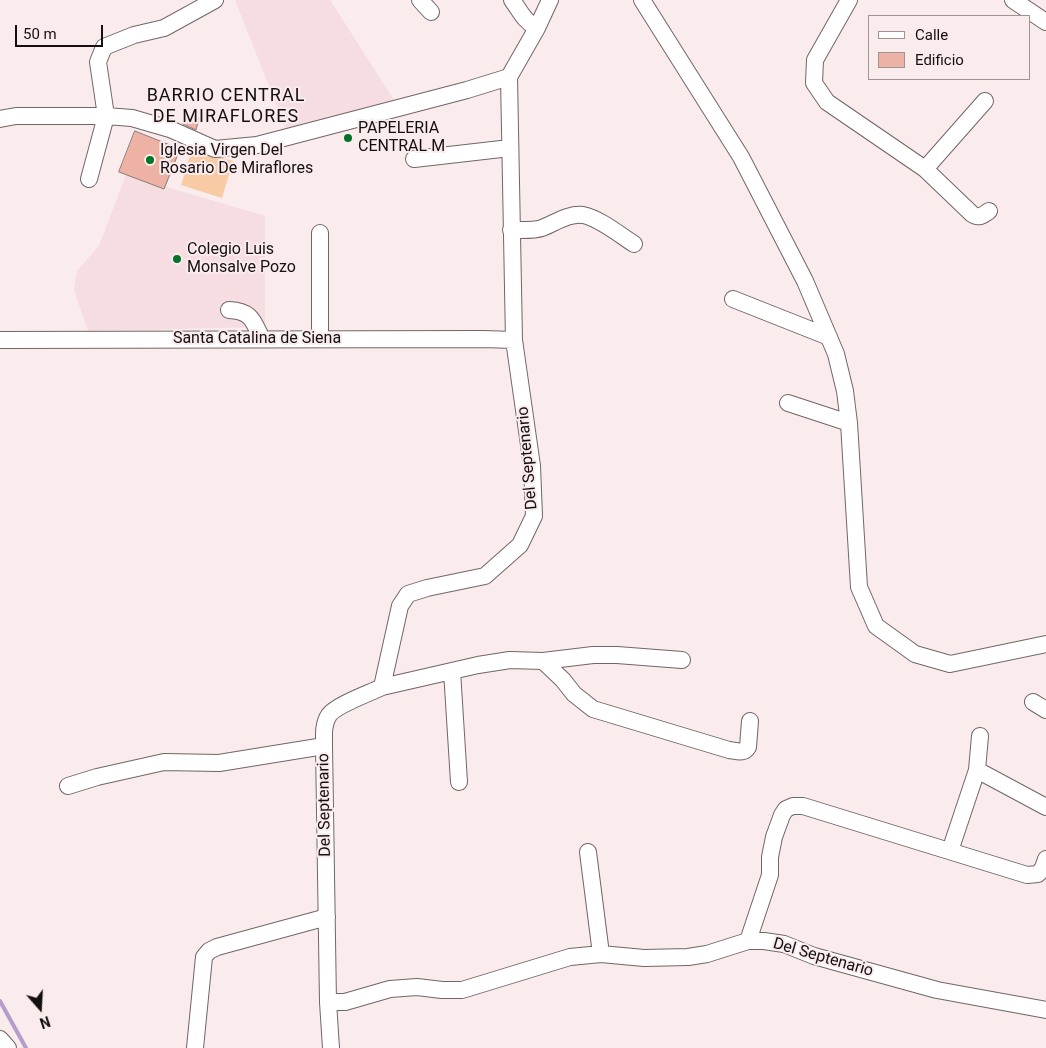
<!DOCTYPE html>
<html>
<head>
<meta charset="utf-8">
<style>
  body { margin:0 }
  #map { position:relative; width:1046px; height:1048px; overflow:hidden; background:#faebed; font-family:Roboto,sans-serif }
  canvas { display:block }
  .legend { position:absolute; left:868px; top:15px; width:162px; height:65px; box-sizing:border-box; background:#faebed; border:1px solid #9e9395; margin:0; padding:6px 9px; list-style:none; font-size:15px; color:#140f10 }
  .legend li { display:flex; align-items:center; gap:10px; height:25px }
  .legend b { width:25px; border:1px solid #9e9395 }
  .north { position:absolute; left:15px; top:983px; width:50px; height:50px; -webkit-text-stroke:4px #faebed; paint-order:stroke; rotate:161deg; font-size:14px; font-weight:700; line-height:20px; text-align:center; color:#140f10 }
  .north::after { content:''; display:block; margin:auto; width:18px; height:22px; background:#140f10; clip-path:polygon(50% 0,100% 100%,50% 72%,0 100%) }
  .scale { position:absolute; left:15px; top:25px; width:88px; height:22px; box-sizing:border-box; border:2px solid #140f10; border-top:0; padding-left:6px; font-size:15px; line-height:18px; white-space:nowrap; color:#140f10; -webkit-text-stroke:4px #faebed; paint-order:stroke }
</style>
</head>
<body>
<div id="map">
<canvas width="1046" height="1048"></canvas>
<ul class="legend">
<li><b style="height:6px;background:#fff"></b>Calle</li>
<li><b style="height:14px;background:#edb2a4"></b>Edificio</li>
</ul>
<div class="north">N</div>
<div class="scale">50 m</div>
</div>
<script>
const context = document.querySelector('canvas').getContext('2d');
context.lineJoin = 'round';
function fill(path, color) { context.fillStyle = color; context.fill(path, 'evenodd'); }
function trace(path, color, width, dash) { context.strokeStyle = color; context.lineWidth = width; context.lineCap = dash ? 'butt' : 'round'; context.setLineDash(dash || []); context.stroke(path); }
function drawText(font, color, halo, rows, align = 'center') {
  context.font = font + ' Roboto,sans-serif'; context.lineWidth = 4; context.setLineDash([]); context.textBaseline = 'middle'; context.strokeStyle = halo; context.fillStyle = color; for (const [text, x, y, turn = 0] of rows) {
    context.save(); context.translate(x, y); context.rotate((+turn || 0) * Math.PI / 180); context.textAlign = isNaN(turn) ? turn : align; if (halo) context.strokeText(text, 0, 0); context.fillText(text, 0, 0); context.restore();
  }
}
fill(new Path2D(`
  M 235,0 L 330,0 L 394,100 L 286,129 Z
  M 126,175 L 265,216 L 265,327 L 88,331 L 74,290 L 77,271 L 99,246 Z`), '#f5dde1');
fill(new Path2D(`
  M 192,149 L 233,161 L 222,198 L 181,185 Z`), '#f9cba5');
trace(new Path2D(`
  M 0,1001 L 26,1048`), '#b59ccc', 4);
const building = new Path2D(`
  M 186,114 L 199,118 L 196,130 L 183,124 Z
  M 135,131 L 180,149 L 164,189 L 119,172 Z`);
fill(building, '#edb2a4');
trace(building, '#897c78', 1);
const minor = new Path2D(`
  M 420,0 L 431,12
  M 512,0 C 521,12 523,20 537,28
  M 550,0 L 537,28 L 509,77 L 514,340 L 532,466 L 534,516 L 520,545 L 485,576 L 427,588 L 408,594 L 400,606 L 382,687 C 370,693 336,705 329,715 C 323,724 324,735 324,746 L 328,1002 L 345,1002 L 390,989 L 417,987 L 442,990 L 462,990 L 570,957 L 601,954 L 644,958 L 688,957 L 707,954 L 748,941 L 764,941 L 784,944 L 814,956 L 937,990 L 1046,1010
  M 642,0 L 741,157 L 805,281 L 836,354 L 845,391 L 849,423 L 859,587 L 876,626 L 915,654 L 950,664 L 1046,644
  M 849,0 L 815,60 L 814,83 L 827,102 L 925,169 L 972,214 C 979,219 983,215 989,211
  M 1013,0 L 1046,22
  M 0,119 L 16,116 L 106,116 L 132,118 L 170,129 L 215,149 L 257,145 L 467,90 L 509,77
  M 414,159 L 510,148
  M 925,169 L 985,101
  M 89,179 L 106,116 L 98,62 L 104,47 L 134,35 L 164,28 L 215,0
  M 511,230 C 522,230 533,231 542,228 C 555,223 569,213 583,215 C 599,218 620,235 634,244
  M 733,299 L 829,337
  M 229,310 C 252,311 253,321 262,339
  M 320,339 L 320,233
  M 0,340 L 483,339 L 514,340
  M 788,403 L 849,423
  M 543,661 L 593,655 L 617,655 L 682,660
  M 452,671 L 459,782
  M 382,687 L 478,665 L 510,660 L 543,661 L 563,680 L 574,694 L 593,709 L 729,750 C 737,751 744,754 748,747 L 750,721
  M 1033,702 L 1046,710
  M 980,736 L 977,770 L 1046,807
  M 68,786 L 97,777 L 164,762 L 219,763 L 324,746
  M 950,851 L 977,770
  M 588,852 L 601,954
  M 748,941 L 770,875 L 770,857 L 774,837 L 782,815 L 786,809 L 793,806 L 803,806 L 1027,875 L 1038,874 L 1043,868 L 1046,859
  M 328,1002 L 331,1048
  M 0,1039 L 8,1048
  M 195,1048 L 204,957 L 209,951 L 217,947 L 327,917`);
trace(minor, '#726567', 18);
trace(minor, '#fff', 16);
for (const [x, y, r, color] of [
  [348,138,5,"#007327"],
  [150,160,5,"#007327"],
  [177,259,5,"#007327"]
]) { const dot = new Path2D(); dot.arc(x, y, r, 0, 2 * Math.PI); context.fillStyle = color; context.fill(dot); trace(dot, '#faebed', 2); }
drawText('16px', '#140f10', '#faebed', [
  ["PAPELERIA",358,129],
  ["CENTRAL M",358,147],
  ["Iglesia Virgen Del",160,151],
  ["Rosario De Miraflores",160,169],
  ["Colegio Luis",187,250],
  ["Monsalve Pozo",187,268]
], 'left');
drawText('16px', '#140f10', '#faebed', [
  ["Santa Catalina de Siena",257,339],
  ["Del Septenario",528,458,-95],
  ["Del Septenario",325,805,-91],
  ["Del Septenario",823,958,16]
]);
context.letterSpacing = '1px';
drawText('18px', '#140f10', '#faebed', [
  ["BARRIO CENTRAL",226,96],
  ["DE MIRAFLORES",226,117]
]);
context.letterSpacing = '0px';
</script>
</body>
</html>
